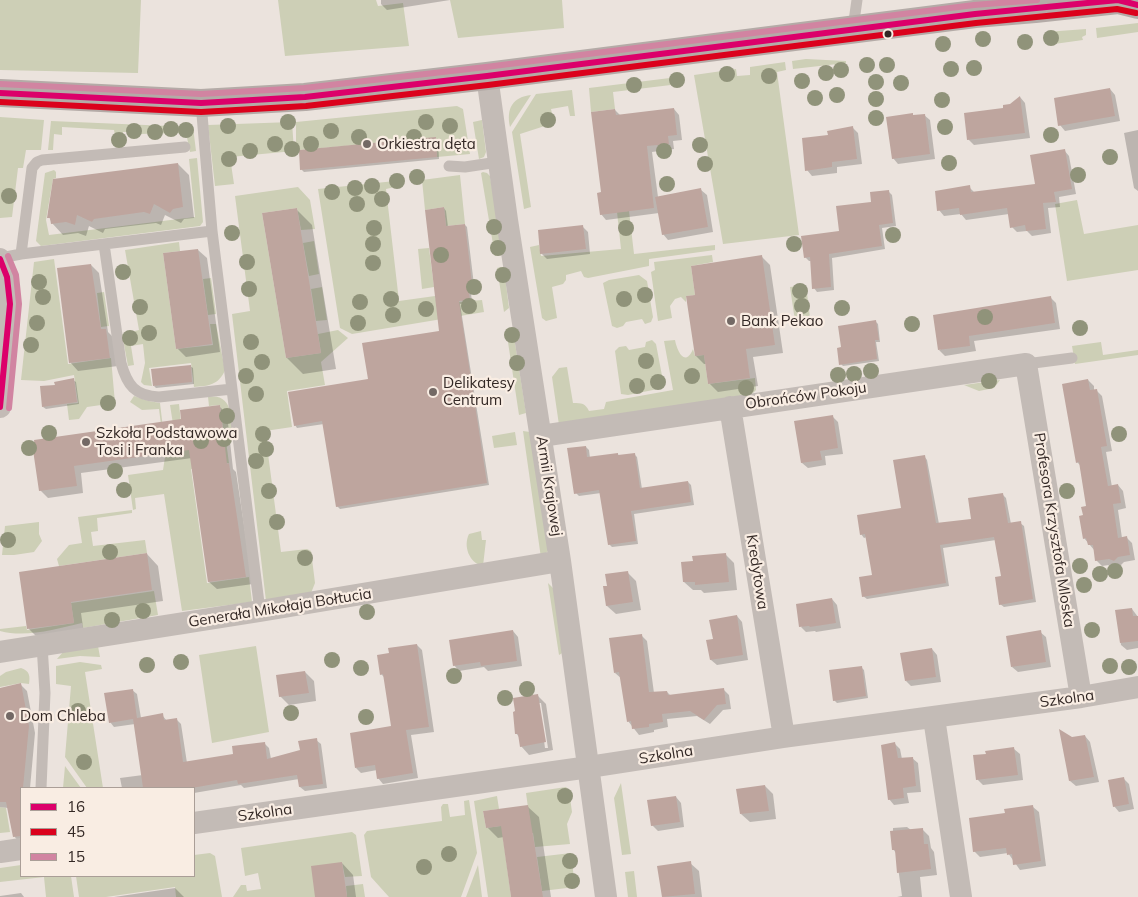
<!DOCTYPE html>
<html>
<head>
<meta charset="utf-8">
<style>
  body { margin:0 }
  #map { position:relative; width:1138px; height:897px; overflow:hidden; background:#ebe3dd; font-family:Mulish,sans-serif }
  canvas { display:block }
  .legend { position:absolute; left:20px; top:787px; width:175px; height:90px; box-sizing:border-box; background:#f9ede3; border:1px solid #aa9e97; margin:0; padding:6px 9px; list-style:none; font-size:15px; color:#332825 }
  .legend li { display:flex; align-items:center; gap:10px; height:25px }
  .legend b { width:25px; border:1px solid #aa9e97 }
</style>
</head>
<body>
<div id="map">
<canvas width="1138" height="897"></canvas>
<ul class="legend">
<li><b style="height:6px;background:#dc006a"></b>16</li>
<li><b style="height:6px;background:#db011c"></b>45</li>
<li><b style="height:6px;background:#d184a1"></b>15</li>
</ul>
</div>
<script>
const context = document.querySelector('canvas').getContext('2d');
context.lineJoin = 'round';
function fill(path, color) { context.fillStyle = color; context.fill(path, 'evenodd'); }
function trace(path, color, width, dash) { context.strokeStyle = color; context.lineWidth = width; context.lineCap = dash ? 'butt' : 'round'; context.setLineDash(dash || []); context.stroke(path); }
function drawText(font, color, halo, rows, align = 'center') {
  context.font = font + ' Mulish,sans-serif'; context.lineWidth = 4.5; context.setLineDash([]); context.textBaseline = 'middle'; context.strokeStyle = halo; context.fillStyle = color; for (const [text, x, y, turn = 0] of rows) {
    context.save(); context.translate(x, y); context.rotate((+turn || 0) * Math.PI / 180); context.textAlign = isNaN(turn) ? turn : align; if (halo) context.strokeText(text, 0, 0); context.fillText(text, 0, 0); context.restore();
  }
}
fill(new Path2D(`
  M 0,0 L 141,0 L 138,73 L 0,70 Z
  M 278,0 L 376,0 L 378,6 L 403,3 L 409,46 L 285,56 Z
  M 450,0 L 562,0 L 564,28 L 458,38 Z
  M 1138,23 L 1138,32 L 1097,38 L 1096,28 Z
  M 1086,29 L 1086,35 L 1082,37 L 1083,40 L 1047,45 L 1046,32 Z
  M 806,59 L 846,61 L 846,63 L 793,69 L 792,61 Z
  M 785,62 L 786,70 L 777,72 L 799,235 L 723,244 L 694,75 L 736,69 L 737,76 L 750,75 L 750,67 Z
  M 678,77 L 679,84 L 613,92 L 615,109 L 591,112 L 589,88 Z
  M 572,90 L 575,116 L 570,116 L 568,106 L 551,109 L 554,123 L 520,134 L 531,207 L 524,209 L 512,132 L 536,94 Z
  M 531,95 L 510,127 C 506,108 513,97 531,95 Z
  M 457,106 L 463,109 L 470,154 L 437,157 L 436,138 L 299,150 L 296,142 L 296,122 Z
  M 0,117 L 44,120 L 41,150 L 26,150 L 23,168 L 18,168 L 12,217 L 0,218 Z
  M 482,120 L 486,152 L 484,157 L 479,159 L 473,122 Z
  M 51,121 L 193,127 L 196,151 L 190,152 L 186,133 L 139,134 L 139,136 L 130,136 L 129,132 L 123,132 L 123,140 L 119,143 L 116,142 L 114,130 L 62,127 L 62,135 L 54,134 L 53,150 L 48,150 Z
  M 292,122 L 294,151 L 230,157 L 234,184 L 215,186 L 208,125 Z
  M 197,158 L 203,222 L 200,226 L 41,246 L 36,241 L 45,173 L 54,170 L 56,172 L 56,178 L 53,179 L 46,220 L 49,235 L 195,217 L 189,159 Z
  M 483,172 L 487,173 L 490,176 L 503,252 L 500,255 L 495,256 L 481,173 Z
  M 460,175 L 465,224 L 446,226 L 444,207 L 425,210 L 422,180 Z
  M 395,181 L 400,186 L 386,189 L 399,301 L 435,296 L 437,304 L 482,300 L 484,312 L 352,334 L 340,328 L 318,189 Z
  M 298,187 L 310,200 L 315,229 L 301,230 L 297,208 L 262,213 L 286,358 L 321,353 L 318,334 L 338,330 L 348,338 L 321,362 L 325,385 L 287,391 L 292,427 L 265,431 L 281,552 L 307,549 L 311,551 L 315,583 L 311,593 L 266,601 L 232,314 L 250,311 L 235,196 Z
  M 1077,200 L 1084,234 L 1138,225 L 1138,270 L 1067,281 L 1055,204 Z
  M 629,211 L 634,254 L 715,245 L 715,250 L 649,259 L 649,266 L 588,278 L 584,277 L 581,271 L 566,275 L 566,280 L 563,284 L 552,287 L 557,318 L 546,321 L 542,318 L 530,247 L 539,245 L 541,256 L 621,249 L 617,212 Z
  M 314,241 L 319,274 L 309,276 L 303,243 Z
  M 179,242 L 180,251 L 163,253 L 176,349 L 213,345 L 210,324 L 216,324 L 225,370 C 219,385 208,386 194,387 L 191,363 L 149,368 L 152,386 L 144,385 L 141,382 L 145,363 L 143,344 L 131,346 L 134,365 L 128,366 L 122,334 L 139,330 L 125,250 Z
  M 429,248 L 434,287 L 422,289 L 418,249 Z
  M 712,255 L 713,262 L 691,266 L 695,295 L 686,296 L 686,302 L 681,297 L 675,299 L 670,306 L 672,318 L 658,321 L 651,272 L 655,270 L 654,262 Z
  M 54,259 L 68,364 L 111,358 L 115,403 L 87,407 L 79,419 L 69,420 L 67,404 L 78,403 L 74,375 L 44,381 L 21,380 L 34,262 Z
  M 501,267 L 504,268 L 509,308 L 504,312 L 497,268 Z
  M 639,275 L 647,281 L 653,317 L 651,322 L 645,324 L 642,319 L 626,322 L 623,326 L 617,328 L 612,326 L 603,283 L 609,280 Z
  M 211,278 L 216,314 L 208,315 L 203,279 Z
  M 806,285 L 811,326 L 796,328 L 790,287 Z
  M 322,287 L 327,320 L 316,321 L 311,289 Z
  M 104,292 L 109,326 L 101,327 L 97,293 Z
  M 510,328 L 513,330 L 526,413 L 519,415 L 506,329 Z
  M 652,340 L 656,344 L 663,381 L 658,389 L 628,395 L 621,394 L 615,351 L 619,347 L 626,346 L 629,350 L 645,347 L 646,342 Z
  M 675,340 C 677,351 685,368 693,349 L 695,356 L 704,355 L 708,384 L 755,378 L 756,390 L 750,396 L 559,425 L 552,377 L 559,368 L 567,367 L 573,403 C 582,403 585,403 589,411 L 604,409 L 606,402 L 673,390 L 664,341 Z
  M 1101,342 L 1103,355 L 1138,350 L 1138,355 L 1075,364 L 1072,346 Z
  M 1000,380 L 994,388 L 979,391 L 964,385 Z
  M 134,396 L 149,401 L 160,403 L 165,445 L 176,443 L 170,405 L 179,404 L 183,442 L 224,437 L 220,405 L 209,406 L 208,397 C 234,393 231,420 233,439 L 164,448 L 159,409 L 142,410 L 130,402 Z
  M 523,431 L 530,432 L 549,550 L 541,558 Z
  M 515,432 L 517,445 L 494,448 L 492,436 Z
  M 226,441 L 229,463 L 191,469 L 207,583 L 249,577 L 252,602 L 182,611 L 164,494 L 135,498 L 136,509 L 133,510 L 128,475 L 163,470 L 165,457 L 164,449 Z
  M 132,510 L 132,513 L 97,518 L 98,531 L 91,532 L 93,546 L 145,540 L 147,553 L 59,566 L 57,559 L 69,545 L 82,543 L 78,517 Z
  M 39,522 L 39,534 L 42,541 L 34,552 L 14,555 L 2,555 L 5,526 Z
  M 481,531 L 482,540 L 486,540 L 483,566 C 469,563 463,546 469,534 Z
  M 548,583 L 554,589 L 564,652 L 559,655 Z
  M 154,591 L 158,615 L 83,628 L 82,623 C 56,629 26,638 0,631 L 0,629 L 26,626 L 27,630 L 74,623 L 71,603 Z
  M 98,646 L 100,657 L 80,656 L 57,659 L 63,652 Z
  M 256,646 L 269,732 L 212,743 L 199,655 Z
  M 80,662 L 101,665 L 102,669 L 85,672 L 103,788 L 87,788 L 65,757 L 71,686 L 56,684 L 56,666 Z
  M 21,668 C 30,671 30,676 29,684 L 21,683 L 0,687 L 0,676 L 6,672 Z
  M 65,766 L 81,788 L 63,788 Z
  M 621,783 L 631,854 L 622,855 L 614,798 Z
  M 566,787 L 569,790 L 572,812 L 567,824 L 570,844 L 535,847 L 533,833 L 503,837 L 511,897 L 488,897 L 474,801 L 497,796 L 499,809 L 483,811 L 486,828 L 530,822 L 526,793 Z
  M 469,800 L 477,853 L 461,897 L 389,897 L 371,877 L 364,835 L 367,831 L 442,821 L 441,807 L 443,804 L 448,804 L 450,817 L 465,815 L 464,801 Z
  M 0,807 L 6,808 L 10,832 L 0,833 Z
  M 352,832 L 356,835 L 362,876 L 345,877 L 342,862 L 315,897 L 233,897 L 241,885 L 246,885 L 247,891 L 261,889 L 258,873 L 245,876 L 241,848 Z
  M 210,853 L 215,856 L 222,897 L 176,897 L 175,887 L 106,897 L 79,897 L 76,876 L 194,876 L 194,855 Z
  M 571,853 L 575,887 L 542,891 L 537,857 Z
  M 21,865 L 21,876 L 71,876 L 74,897 L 46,897 L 44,877 L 0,882 L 0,868 Z
  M 478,865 L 482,897 L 466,897 Z
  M 634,871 L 637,897 L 628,897 L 625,872 Z
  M 363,884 L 365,897 L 347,897 L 346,886 Z`), '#cdcfb6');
fill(new Path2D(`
  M 381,0 L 450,0 L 387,10 L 381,4 Z
  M 1110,89 L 1115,95 L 1120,121 L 1065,131 L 1060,125 Z
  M 1020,97 L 1025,103 L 1030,138 L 974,145 L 968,139 Z
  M 674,109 L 679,115 L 682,140 L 673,141 L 674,149 L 652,152 L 658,197 L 701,190 L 707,195 L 713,232 L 668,240 L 663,234 L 659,213 L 606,220 L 601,214 L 615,110 L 621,116 Z
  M 924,115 L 930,120 L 935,159 L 898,164 L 893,158 L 914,116 Z
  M 853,128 L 858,133 L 862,164 L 837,167 L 837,173 L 812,176 L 807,170 L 829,136 Z
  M 1138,130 L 1138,191 L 1134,188 L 1124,133 Z
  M 435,139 L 438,141 L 439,159 L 304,172 L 301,169 Z
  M 1064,150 L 1069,156 L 1076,194 L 1059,197 L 1060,207 L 1048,208 L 1051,233 L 1032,236 L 1027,231 L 1017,232 L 1012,227 L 1009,214 L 966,220 L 961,214 L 944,216 L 939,210 L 969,187 L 975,193 L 1037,185 Z
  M 178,164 L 189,175 L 194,218 L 184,219 L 181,223 L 165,215 L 161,225 L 156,223 L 105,229 L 103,233 L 89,226 L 86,236 L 78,233 L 63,235 L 52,223 L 49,217 Z
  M 888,191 L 892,195 L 896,226 L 882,228 L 885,249 L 832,258 L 834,290 L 817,292 L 814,288 L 811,261 L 809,261 L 805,257 L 840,232 Z
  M 444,208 L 446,211 L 448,227 L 465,225 L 467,227 L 474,285 L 470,285 L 472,302 L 460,304 L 489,485 L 340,509 L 337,506 L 324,424 L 297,428 L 295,425 L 369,380 L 441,332 Z
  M 296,209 L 312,225 L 336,369 L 303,374 L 287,358 Z
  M 582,226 L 588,232 L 590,254 L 547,259 L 541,253 Z
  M 198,250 L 207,258 L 220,352 L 186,357 L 177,348 Z
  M 762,257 L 770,265 L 783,353 L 753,357 L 758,386 L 718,392 L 709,383 L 707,364 L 704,364 L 696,356 L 697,296 Z
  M 91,265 L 99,273 L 108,332 L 114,338 L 118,366 L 78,371 L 70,362 Z
  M 1050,297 L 1056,303 L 1060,329 L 974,341 L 976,351 L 945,356 L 939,350 Z
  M 876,322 L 878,324 L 880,342 L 876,342 L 879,361 L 843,366 L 841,364 Z
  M 190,366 L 193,368 L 194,384 L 156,388 L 154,386 Z
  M 73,380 L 76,382 L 79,404 L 46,409 L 43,407 L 56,386 Z
  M 1088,380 L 1094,386 L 1094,391 L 1096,390 L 1102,396 L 1112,451 L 1106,452 L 1112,487 L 1118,485 L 1123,491 L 1126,508 L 1118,510 L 1122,538 L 1127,538 L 1132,543 L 1135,560 L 1124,562 L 1120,566 L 1116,564 L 1102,566 L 1096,560 L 1095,551 L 1084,538 L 1084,516 L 1087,507 L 1080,465 L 1077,462 Z
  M 219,406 L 227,414 L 233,469 L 236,472 L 253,584 L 217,589 L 209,582 L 192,458 L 81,473 L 83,493 L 48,498 L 40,490 L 34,452 L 182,420 Z
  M 833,417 L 838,422 L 843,454 L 825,456 L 826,465 L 808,468 L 802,463 L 796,422 Z
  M 586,447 L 589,450 L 590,458 L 618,454 L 619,456 L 634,454 L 637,457 L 642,489 L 688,482 L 691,485 L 694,505 L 634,514 L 638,544 L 612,547 L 609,544 L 601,493 L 579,496 L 576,493 Z
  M 924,456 L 927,460 L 939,524 L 973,521 L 1003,495 L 1006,498 L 1011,524 L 1020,523 L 1024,526 L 1036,602 L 1004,607 L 1000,604 L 1003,577 L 996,540 L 943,548 L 949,586 L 867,599 L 863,596 L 873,576 L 867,537 L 864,538 L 861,534 L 902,509 Z
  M 147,554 L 158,566 L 163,601 L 81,613 L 84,634 L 40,640 L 29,629 L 20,573 Z
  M 726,555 L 734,563 L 737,590 L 704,593 L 701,590 L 693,590 L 684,582 Z
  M 627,572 L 636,581 L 641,610 L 616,614 L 607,606 L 608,587 Z
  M 832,599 L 837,605 L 841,628 L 816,632 L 815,631 L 806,632 L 801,627 Z
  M 1132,609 L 1138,617 L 1138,648 L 1127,650 L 1121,645 L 1117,611 Z
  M 737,616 L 742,622 L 748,660 L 717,665 L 711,660 L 708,641 L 714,640 Z
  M 513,631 L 518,637 L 522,666 L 488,671 L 484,667 L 459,671 L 454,665 Z
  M 1040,632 L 1046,637 L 1051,667 L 1018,672 L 1012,667 Z
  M 641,635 L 647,641 L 654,693 L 667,692 L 671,696 L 723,689 L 729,695 L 731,709 L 723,710 L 710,724 L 697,716 L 667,719 L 668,727 L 654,730 L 654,732 L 639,735 L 628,721 L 622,679 L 615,673 Z
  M 417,645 L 422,650 L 434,732 L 411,735 L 418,778 L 383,784 L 378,778 L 377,770 L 361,773 L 356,768 L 393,727 L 385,678 L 381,674 Z
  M 932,649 L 937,655 L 941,682 L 911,686 L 906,681 Z
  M 861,667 L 864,670 L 868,698 L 837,703 L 834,700 Z
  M 305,672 L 314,681 L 316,701 L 289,705 L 280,696 Z
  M 21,685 L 27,691 L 35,733 L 30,788 L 21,788 L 20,843 L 14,836 L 8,808 L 0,807 L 0,705 Z
  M 132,690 L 137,694 L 141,718 L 162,715 L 167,721 L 177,720 L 181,724 L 187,763 L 235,755 L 264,743 L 269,748 L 271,759 L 301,751 L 316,740 L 321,744 L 327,788 L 305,791 L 300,787 L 299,779 L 244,788 L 241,785 L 194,793 L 194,788 L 122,788 L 120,778 L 143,775 L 135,724 L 114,727 L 110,722 Z
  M 538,696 L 546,704 L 553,750 L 529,755 L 521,746 L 519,737 L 516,733 ZM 539,703 L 541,703 L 548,748 L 545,748 Z
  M 1085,736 L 1090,742 L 1099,782 L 1076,786 L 1070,781 Z
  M 895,744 L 900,749 L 902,759 L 912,758 L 918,763 L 921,792 L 907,793 L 909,803 L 894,805 L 889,799 Z
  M 1014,749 L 1020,754 L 1023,780 L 983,785 L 977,779 Z
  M 1124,779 L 1129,784 L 1134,809 L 1119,812 L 1114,806 Z
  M 765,786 L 773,794 L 776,819 L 750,822 L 741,814 Z
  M 676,797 L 681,803 L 684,827 L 658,831 L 652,825 Z
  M 528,807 L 539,817 L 551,897 L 513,897 L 504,837 L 498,838 L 487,827 Z
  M 1033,807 L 1039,812 L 1046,866 L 1020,870 L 1008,853 L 980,857 L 974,851 L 1006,814 Z
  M 907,827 L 911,830 L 922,829 L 929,836 L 931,848 L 934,852 L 937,875 L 920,877 L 922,897 L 897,897 L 902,896 L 896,853 L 893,849 L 893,828 Z
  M 342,863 L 353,875 L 356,897 L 317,897 Z
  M 690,863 L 699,871 L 702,897 L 663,897 L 658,867 Z
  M 175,888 L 184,897 L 114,897 Z
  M 21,893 L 24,897 L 0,897 L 0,896 Z`), '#0003');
fill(new Path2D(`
  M 1110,88 L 1115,116 L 1058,126 L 1054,98 Z
  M 1020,96 L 1025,133 L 967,140 L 964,113 L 1003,108 L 1003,105 L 1010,104 Z
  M 674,108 L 677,135 L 668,136 L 669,144 L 647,146 L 654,208 L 600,215 L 597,193 L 601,192 L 591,112 L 615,109 L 616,115 Z
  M 913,113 L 913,115 L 925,114 L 930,154 L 892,159 L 886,117 Z
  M 853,126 L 857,159 L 832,162 L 832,167 L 805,171 L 802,138 L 828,135 L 827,131 Z
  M 436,137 L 437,157 L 300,170 L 299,150 Z
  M 1065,149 L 1072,189 L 1054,192 L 1056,202 L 1043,203 L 1046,229 L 1026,231 L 1025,225 L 1010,228 L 1007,208 L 960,215 L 959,208 L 937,211 L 935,191 L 970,185 L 971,192 L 1035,184 L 1030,155 Z
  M 178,163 L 183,207 L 173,209 L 170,213 L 154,204 L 150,214 L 144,212 L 94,219 L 92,222 L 77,215 L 75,225 L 66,222 L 51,224 L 50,218 L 47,218 L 53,179 Z
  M 701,188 L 708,227 L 662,235 L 655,197 Z
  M 889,190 L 893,223 L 879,225 L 882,246 L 829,254 L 831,287 L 812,289 L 810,257 L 804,258 L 801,236 L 839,231 L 836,206 L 871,202 L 870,192 Z
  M 444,207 L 446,226 L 465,224 L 472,283 L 468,283 L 470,300 L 459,301 L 487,483 L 336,507 L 322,421 L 294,426 L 288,392 L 368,379 L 362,343 L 439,331 L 425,210 Z
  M 297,208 L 321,353 L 286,358 L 262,213 Z
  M 583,225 L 586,249 L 540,254 L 538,230 Z
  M 198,249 L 212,344 L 176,349 L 163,253 Z
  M 762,255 L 775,345 L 746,349 L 750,378 L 708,384 L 704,355 L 695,356 L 686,296 L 695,295 L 691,266 Z
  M 91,264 L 101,329 L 106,329 L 110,358 L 69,363 L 57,268 Z
  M 1051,296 L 1055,323 L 969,336 L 970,346 L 938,350 L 933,315 Z
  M 876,320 L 879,340 L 875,340 L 877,359 L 839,365 L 837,348 L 841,347 L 838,326 Z
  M 191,365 L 192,382 L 153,386 L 151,369 Z
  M 74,378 L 77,402 L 42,407 L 40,386 L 55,385 L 54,382 Z
  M 1088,379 L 1090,390 L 1097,389 L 1107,446 L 1101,447 L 1108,486 L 1118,484 L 1121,503 L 1113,504 L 1118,538 L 1127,536 L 1130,555 L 1118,557 L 1114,561 L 1109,559 L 1095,561 L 1093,545 L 1088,545 L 1086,538 L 1083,539 L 1079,516 L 1083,515 L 1081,507 L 1086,506 L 1079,462 L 1076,463 L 1062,384 Z
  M 220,405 L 227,464 L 229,463 L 246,577 L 208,582 L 189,450 L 74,466 L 77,486 L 39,491 L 33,450 L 35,450 L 34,440 L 181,419 L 180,410 Z
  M 833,415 L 838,448 L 820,451 L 822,460 L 801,463 L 794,421 Z
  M 586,446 L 587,457 L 618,453 L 618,455 L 635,453 L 640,488 L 688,481 L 691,502 L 631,511 L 636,541 L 608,545 L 599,490 L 574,494 L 567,448 Z
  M 925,455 L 936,523 L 971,519 L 968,498 L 1003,493 L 1008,523 L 1021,521 L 1033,599 L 999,605 L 995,577 L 1001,576 L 994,537 L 940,545 L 946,583 L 862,597 L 859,577 L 872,575 L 865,534 L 860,535 L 857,515 L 901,508 L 893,460 Z
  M 147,553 L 152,590 L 71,602 L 74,623 L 27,629 L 19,572 Z
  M 726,553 L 729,582 L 695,585 L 695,582 L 683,582 L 681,562 L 693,561 L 692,556 Z
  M 628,571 L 633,602 L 606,606 L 603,586 L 607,586 L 605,574 Z
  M 832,598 L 836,623 L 810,627 L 809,626 L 799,627 L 796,604 Z
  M 1132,608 L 1133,616 L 1138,616 L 1138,641 L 1120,643 L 1115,610 Z
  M 737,615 L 743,655 L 710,660 L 706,640 L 713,639 L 709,620 Z
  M 513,630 L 517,661 L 481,666 L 480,662 L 453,666 L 449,640 Z
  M 1041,630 L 1046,662 L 1011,667 L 1006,636 Z
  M 642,634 L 649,692 L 667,691 L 668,695 L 724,688 L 726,704 L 717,705 L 704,720 L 690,711 L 662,714 L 663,722 L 649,724 L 649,727 L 632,729 L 631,721 L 627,722 L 619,672 L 614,673 L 609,638 Z
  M 417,644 L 429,727 L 406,730 L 413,773 L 377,779 L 375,765 L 355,768 L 350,733 L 391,726 L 383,674 L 380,675 L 377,655 L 389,653 L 388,648 Z
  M 932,648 L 936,677 L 905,681 L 900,653 Z
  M 862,666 L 866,696 L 833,701 L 829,670 Z
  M 305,671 L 309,693 L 279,697 L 276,675 Z
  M 21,683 L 29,726 L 23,788 L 21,788 L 21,836 L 13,837 L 6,802 L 0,802 L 0,688 Z
  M 133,689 L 137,718 L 163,713 L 164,720 L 177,718 L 183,762 L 233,754 L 232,746 L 265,742 L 267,759 L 300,750 L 298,741 L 317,738 L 323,784 L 299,787 L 297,775 L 238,784 L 237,780 L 192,788 L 143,788 L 133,719 L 109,723 L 104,693 Z
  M 538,694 L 546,742 L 520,747 L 518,734 L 515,734 L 513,712 L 515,711 L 513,698 Z
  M 1059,729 L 1072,737 L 1085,735 L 1094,777 L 1069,781 Z
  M 895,742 L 898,758 L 913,757 L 916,786 L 903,788 L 904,798 L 888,800 L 881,745 Z
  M 1014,747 L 1018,775 L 976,780 L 973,755 L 986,754 L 985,751 Z
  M 1124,777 L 1129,804 L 1113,807 L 1108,780 Z
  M 765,785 L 769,811 L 740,814 L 736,789 Z
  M 676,796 L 680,822 L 651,826 L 647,800 Z
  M 528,805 L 543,897 L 511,897 L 501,826 L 486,828 L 483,811 Z
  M 1033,805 L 1041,861 L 1013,865 L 1012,854 L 1007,855 L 1006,848 L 973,852 L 969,818 L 1005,813 L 1004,809 Z
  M 923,828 L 924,844 L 928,844 L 931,869 L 897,873 L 895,850 L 892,850 L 890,831 Z
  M 691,861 L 695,894 L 662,897 L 657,866 Z
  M 342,862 L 347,897 L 315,897 L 311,866 Z`), '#bea59e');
trace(new Path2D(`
  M 853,28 L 857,0
  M 201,103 L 212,231 L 260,611
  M 449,166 L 465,167 L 498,162
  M 104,244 L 121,363 C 127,385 135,396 159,397 L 232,389
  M 21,254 L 32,168 L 37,162 L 42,160 L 185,147
  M 0,258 L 21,254 L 212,231
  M 1026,364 L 1072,358
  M 41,788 L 45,693 L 42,645`), '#c3bbb6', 11);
trace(new Path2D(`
  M 487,76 L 507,220 L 560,561 L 606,897
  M 0,259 L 7,277 L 10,304 L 0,407
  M 730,407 L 784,737
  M 541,436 L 1026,364 L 1081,697
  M 0,652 L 260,611 L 560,561
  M 934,718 L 961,897
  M 194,823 L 589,767 L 784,737 L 1081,697 L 1138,687
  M 0,852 L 21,849`), '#c3bbb6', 22);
trace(new Path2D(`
  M 0,93 L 201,103 L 305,97 L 487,76 L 975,14 L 1035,9 L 1118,0 L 1138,5`), '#b4aba7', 28);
trace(new Path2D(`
  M 0,93 L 201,103 L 305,97 L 487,76 L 975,14 L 1118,0 L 1138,5
  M 0,259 L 7,277 L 10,304 L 0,407`), '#dc006a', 6);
trace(new Path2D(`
  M 0,102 L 201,112 L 306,106 L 488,85 L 976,23 L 1117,9 L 1136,13`), '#db011c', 6);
trace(new Path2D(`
  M 0,84 L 201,94 L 304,88 L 486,67 L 974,5 L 1037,0
  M 8,256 L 16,275 L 19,304 L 9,408`), '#d184a1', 6);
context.fillStyle = '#90937a';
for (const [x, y] of [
  [1051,38],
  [983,39],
  [1025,42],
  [943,44],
  [867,65],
  [887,65],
  [974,68],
  [951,69],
  [841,70],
  [826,73],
  [727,74],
  [769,76],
  [677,80],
  [802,81],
  [876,82],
  [901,83],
  [634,85],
  [837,95],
  [815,98],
  [876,99],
  [942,100],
  [876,118],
  [548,120],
  [288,122],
  [426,122],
  [228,126],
  [450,126],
  [945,127],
  [171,129],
  [186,130],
  [134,131],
  [331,131],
  [155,132],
  [1051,135],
  [359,137],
  [414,137],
  [119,140],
  [275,144],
  [311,144],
  [700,145],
  [292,149],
  [250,151],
  [664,151],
  [1110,157],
  [229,159],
  [949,163],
  [705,164],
  [1078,175],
  [417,177],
  [397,181],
  [667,184],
  [372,186],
  [355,188],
  [332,192],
  [9,196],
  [382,199],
  [357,204],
  [494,227],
  [374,228],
  [626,228],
  [232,233],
  [893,235],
  [373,244],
  [794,244],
  [498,248],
  [441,255],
  [247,262],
  [373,263],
  [123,272],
  [503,275],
  [39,282],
  [474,287],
  [249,289],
  [800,291],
  [645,295],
  [43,297],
  [391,299],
  [624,299],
  [360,302],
  [469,306],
  [802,306],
  [140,307],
  [842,308],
  [426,309],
  [393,315],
  [985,317],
  [37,323],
  [358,323],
  [912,324],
  [1080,328],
  [149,333],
  [512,335],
  [130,338],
  [251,342],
  [31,345],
  [646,361],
  [262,362],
  [517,363],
  [871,371],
  [854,374],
  [838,375],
  [246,376],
  [692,376],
  [989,381],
  [658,382],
  [637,386],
  [746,388],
  [256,394],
  [108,403],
  [227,416],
  [49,433],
  [263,434],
  [1119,434],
  [224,439],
  [201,441],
  [29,448],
  [266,449],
  [256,461],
  [115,471],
  [124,490],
  [269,491],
  [1067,491],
  [277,522],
  [8,540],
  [110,552],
  [305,558],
  [1080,566],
  [1115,571],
  [1100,574],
  [1084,585],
  [143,611],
  [367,612],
  [112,620],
  [1092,630],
  [332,660],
  [181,662],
  [147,665],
  [1110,666],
  [1129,667],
  [361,668],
  [454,676],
  [527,689],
  [505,698],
  [78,711],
  [291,713],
  [366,717],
  [84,762],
  [565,796],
  [449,854],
  [570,861],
  [424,867],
  [572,881]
]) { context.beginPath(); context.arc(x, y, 8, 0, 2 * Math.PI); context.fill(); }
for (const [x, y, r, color] of [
  [888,34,4.5,"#332825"],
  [367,144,5,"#736965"],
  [731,321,5,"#736965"],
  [433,392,5,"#736965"],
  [86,442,5,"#736965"],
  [10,716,5,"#736965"]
]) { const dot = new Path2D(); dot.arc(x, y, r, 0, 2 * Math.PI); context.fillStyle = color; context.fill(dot); trace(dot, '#f9ede3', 2); }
drawText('15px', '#332825', '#f9ede3', [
  ["Orkiestra dęta",377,144],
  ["Bank Pekao",741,321],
  ["Delikatesy",443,383],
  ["Centrum",443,400],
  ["Szkoła Podstawowa",96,433],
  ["Tosi i Franka",96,450],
  ["Dom Chleba",20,716]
], 'left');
drawText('15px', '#332825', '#f9ede3', [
  ["Obrońców Pokoju",806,396,-8],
  ["Armii Krajowej",549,486,81],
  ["Profesora Krzysztofa Mloska",1054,530,81],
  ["Kredytowa",757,572,81],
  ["Generała Mikołaja Bołtucia",280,608,-9],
  ["Szkolna",1067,699,-8],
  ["Szkolna",666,755,-9],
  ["Szkolna",265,813,-8]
]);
</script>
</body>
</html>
